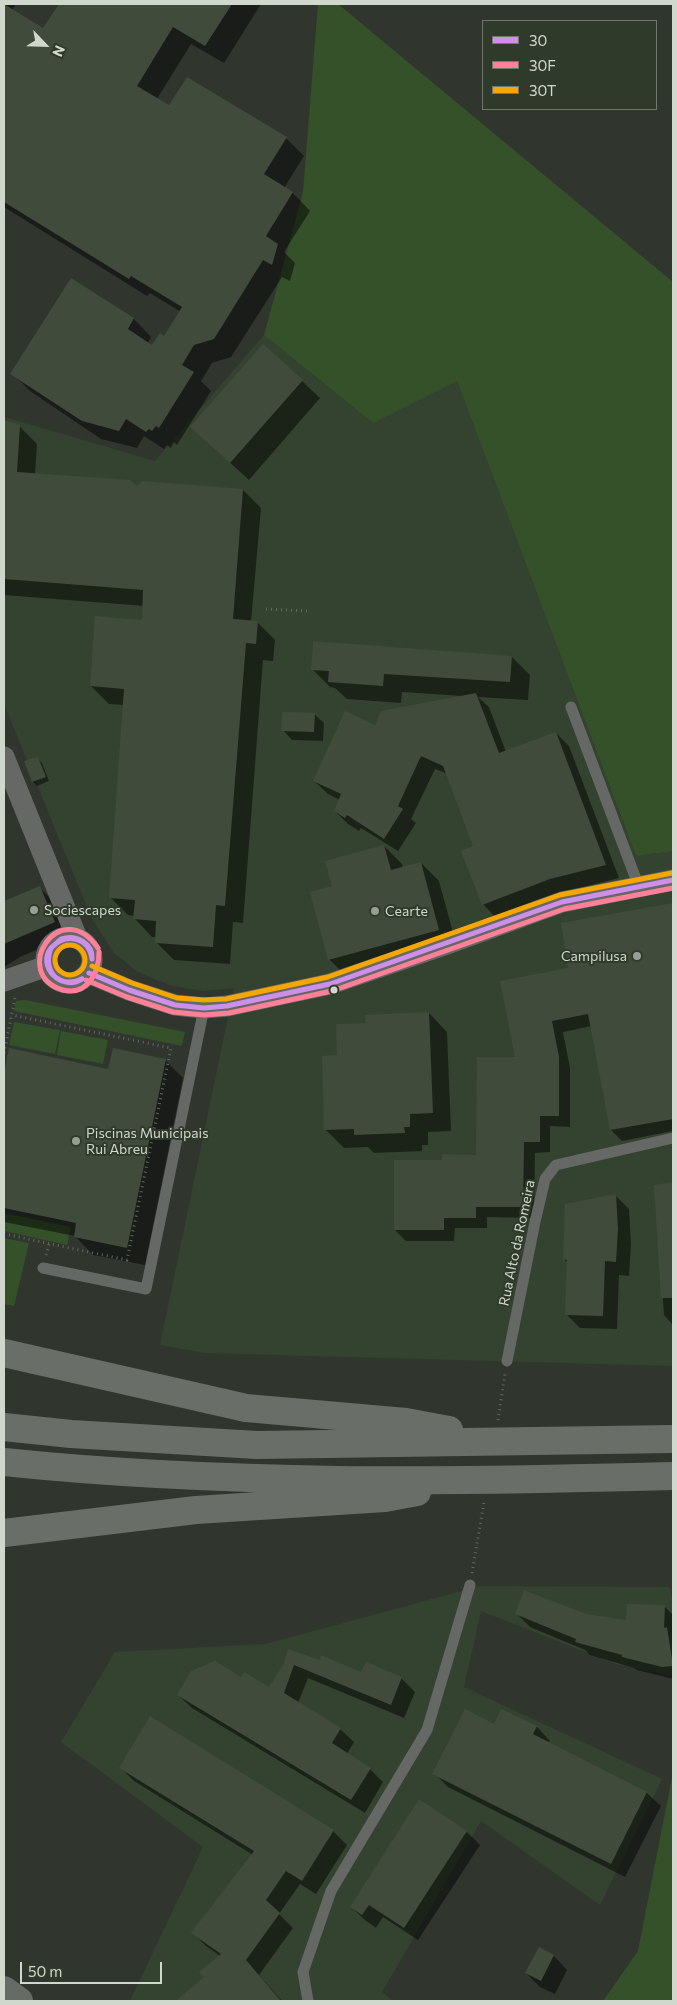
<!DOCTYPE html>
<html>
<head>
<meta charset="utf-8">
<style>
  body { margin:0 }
  #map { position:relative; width:677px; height:2005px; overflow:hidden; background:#30362e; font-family:Commissioner,sans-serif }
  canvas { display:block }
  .frame { position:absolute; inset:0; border:5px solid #d0d7cd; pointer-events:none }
  .legend { position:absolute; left:482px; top:20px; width:175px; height:90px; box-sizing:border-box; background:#2f3a2a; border:1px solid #6f796b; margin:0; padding:6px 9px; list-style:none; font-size:15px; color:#d0d7cd }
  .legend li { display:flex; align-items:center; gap:10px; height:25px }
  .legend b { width:25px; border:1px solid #6f796b }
  .north { position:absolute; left:20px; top:20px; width:50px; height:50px; -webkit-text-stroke:4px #2f3a2a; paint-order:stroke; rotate:114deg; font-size:14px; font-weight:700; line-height:20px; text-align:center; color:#d0d7cd }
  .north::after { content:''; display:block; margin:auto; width:18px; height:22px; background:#d0d7cd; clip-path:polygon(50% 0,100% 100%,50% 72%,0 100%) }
  .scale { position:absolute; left:20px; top:1962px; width:142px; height:22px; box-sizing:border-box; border:2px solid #d0d7cd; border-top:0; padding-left:6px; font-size:15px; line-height:18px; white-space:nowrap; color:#d0d7cd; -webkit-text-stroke:4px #2f3a2a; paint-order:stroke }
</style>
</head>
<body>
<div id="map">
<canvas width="677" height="2005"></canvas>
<div class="frame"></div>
<ul class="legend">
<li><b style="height:6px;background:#ce8fe9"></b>30</li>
<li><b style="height:6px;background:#ff8098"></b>30F</li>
<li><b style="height:6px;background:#f7a600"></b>30T</li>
</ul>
<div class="north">N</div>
<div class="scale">50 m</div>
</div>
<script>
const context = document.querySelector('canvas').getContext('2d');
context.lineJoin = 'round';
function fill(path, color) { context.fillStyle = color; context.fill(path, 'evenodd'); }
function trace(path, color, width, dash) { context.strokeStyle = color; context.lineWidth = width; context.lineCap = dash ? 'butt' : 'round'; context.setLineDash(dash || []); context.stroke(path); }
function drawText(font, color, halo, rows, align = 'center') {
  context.font = font + ' Commissioner,sans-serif'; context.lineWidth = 4; context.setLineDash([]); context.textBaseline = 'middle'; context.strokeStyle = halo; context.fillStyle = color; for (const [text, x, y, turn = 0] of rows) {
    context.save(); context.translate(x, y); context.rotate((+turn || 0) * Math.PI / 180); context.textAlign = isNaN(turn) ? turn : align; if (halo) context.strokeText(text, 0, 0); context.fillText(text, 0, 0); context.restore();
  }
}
fill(new Path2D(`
  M 264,335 L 373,423 L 457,381 L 636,856 L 673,851 L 673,1366 L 205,1353 L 160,1345 L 234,988 L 203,991 L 169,985 L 138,972 L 114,953 L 92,919 L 4,704 L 4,417 L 155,461 Z
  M 480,1586 L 669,1587 L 673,1602 L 673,1676 L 616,1664 L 481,1611 L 464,1687 L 662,1779 L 600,1905 L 481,1821 L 382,1992 L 393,2001 L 130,2001 L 203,1847 L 61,1742 L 115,1652 L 266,1644 Z`), '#34432f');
fill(new Path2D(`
  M 318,4 L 338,4 L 673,282 L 673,851 L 636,856 L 457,381 L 373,423 L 264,335 L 303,192 Z
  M 25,1000 L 185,1032 L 182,1046 L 14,1011 L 16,1001 Z
  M 14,1022 L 60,1030 L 55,1054 L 9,1045 Z
  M 61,1031 L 108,1040 L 103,1064 L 57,1055 Z
  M 4,1213 L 71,1227 L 67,1245 L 4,1231 Z
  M 4,1238 L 29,1243 L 14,1306 L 4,1304 Z
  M 673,1772 L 673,2001 L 603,2001 L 638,1951 Z`), '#355129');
fill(new Path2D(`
  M 4,4 L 16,4 L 12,10 L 44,30 L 60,4 L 261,4 L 224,63 L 191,44 L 157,99 L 170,107 L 286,138 L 304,156 L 284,188 L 293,193 L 310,211 L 284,252 L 295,263 L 290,281 L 282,277 L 231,357 L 212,363 L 201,381 L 211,391 L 177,445 L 174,442 L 171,448 L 167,445 L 164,449 L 144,436 L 137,448 L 101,439 L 30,391 L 12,373 L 72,280 L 134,319 L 151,337 L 148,343 L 153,346 L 165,337 L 181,312 L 150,293 L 147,296 L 4,207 Z
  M 302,381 L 320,398 L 249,480 L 191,427 Z
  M 4,423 L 19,426 L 37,444 L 35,474 L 138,488 L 243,490 L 261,508 L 251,622 L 257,622 L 275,640 L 273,661 L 263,660 L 243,923 L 233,922 L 230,964 L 174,960 L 156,942 L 156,937 L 152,937 L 135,919 L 135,916 L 128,915 L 110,897 L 124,705 L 109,704 L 91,686 L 143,621 L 144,606 L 4,595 Z
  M 512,657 L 530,675 L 528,700 L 478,697 L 489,707 L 506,752 L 556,733 L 569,746 L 619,878 L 564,892 L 496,918 L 483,904 L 475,847 L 448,774 L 435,769 L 411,819 L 416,823 L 398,851 L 361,828 L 359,831 L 348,824 L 335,811 L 340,800 L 328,794 L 314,781 L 375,726 L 462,696 L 402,692 L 401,703 L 347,699 L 335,688 L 330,687 L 312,669 Z
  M 314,714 L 324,723 L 323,741 L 292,740 L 283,730 Z
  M 37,758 L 42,763 L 49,781 L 37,786 L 33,782 L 25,762 Z
  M 384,846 L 402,864 L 403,868 L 421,863 L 439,881 L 457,947 L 347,977 L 329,959 L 334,887 Z
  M 40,888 L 54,902 L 68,936 L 20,957 L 4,967 L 4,903 Z
  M 672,905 L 673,1131 L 622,1141 L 611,1130 L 592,1026 L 563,1032 L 570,1068 L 570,1127 L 550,1126 L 550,1152 L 535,1153 L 534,1218 L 487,1217 L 487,1228 L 455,1228 L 454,1241 L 406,1241 L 395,1230 L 444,1161 L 477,1156 L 517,1059 L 570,969 Z
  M 429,1013 L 447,1032 L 451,1131 L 428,1132 L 428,1145 L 422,1145 L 422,1151 L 374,1153 L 368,1147 L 344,1148 L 326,1130 L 338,1056 Z
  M 10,1050 L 109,1070 L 165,1060 L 183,1078 L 145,1265 L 93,1255 L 75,1236 L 4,1222 L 4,1080 Z
  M 673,1183 L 673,1325 L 664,1315 L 655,1186 Z
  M 615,1195 L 629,1209 L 631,1244 L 629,1276 L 619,1275 L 617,1329 L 580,1328 L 566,1314 L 568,1263 L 564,1259 Z
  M 664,1606 L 673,1615 L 673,1679 L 637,1670 L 634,1668 L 590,1655 L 585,1650 L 530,1627 L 516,1613 L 586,1616 L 627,1621 Z
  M 286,1662 L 401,1678 L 415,1692 L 404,1718 L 308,1678 L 298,1703 L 340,1729 L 354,1742 L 347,1754 L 370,1769 L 383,1782 L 365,1813 L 192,1708 L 178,1695 L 241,1679 L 269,1689 Z
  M 502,1711 L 537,1727 L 550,1741 L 549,1743 L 647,1793 L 661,1806 L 625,1877 L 448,1787 L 434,1773 L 495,1726 Z
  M 151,1718 L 333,1831 L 347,1845 L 316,1894 L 300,1884 L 279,1914 L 293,1928 L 259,1975 L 282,2001 L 178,2001 L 205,1978 L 220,1956 L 206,1946 L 193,1933 L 253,1855 L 134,1781 L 120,1767 Z
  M 467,1832 L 480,1845 L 418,1940 L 383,1917 L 376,1928 L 365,1920 L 351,1907 Z
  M 539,1949 L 554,1956 L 567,1970 L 555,1994 L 540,1987 L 526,1973 Z`), '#0007');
fill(new Path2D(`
  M 4,4 L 43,28 L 59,4 L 232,4 L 205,46 L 173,27 L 137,86 L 169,105 L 187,77 L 287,137 L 264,174 L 293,192 L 266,236 L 278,244 L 272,265 L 263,260 L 214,339 L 194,345 L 182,365 L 194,372 L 159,428 L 156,426 L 152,431 L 149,429 L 146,432 L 126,419 L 119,431 L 82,421 L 10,374 L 71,278 L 134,318 L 128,329 L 152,345 L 160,333 L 164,336 L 182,307 L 131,276 L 129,279 L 4,202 Z
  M 263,344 L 303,380 L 230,463 L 190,427 Z
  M 4,420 L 20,425 L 17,472 L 130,480 L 137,486 L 142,481 L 243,489 L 233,619 L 258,621 L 256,644 L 246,643 L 225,906 L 216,905 L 213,947 L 155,943 L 156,921 L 133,919 L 135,900 L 109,898 L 124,689 L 90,686 L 95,616 L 142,620 L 143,590 L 4,579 Z
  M 313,641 L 512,656 L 510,682 L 384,674 L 383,686 L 328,682 L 329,671 L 311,670 Z
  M 476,693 L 499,753 L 556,732 L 606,865 L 550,879 L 482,905 L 461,851 L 473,846 L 443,766 L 421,756 L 398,806 L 403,809 L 384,839 L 347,815 L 345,818 L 334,811 L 341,794 L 313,781 L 345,711 L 375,725 L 381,711 Z
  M 282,712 L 315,713 L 314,732 L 281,731 Z
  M 38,757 L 46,777 L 32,782 L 24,761 Z
  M 384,845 L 391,870 L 421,862 L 439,930 L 328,960 L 310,892 L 332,886 L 325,861 Z
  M 40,886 L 55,922 L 4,944 L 4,901 Z
  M 673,903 L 673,1119 L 610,1130 L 588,1014 L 552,1021 L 559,1057 L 559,1116 L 540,1116 L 540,1142 L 524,1142 L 523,1207 L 476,1207 L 476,1218 L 444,1218 L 444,1230 L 394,1230 L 394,1160 L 442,1160 L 442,1154 L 476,1155 L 477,1057 L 515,1057 L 500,981 L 568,968 L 561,923 Z
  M 429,1012 L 433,1113 L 410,1114 L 410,1127 L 404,1127 L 405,1133 L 354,1135 L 354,1129 L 324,1130 L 322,1056 L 337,1055 L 336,1024 L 366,1023 L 365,1015 Z
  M 9,1048 L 108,1069 L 113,1048 L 166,1059 L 127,1248 L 74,1237 L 76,1223 L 4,1208 L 4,1074 Z
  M 673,1182 L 673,1298 L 661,1298 L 654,1185 Z
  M 616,1194 L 618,1229 L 616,1262 L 605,1261 L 603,1316 L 565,1315 L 567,1260 L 563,1259 L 565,1204 Z
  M 524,1590 L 586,1614 L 626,1620 L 627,1604 L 665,1605 L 664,1628 L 667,1627 L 673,1666 L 662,1667 L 622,1657 L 622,1655 L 575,1642 L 576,1639 L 515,1614 Z
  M 288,1649 L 320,1660 L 321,1655 L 361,1672 L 366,1662 L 402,1677 L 391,1705 L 294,1665 L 284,1693 L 341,1728 L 332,1743 L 371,1768 L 351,1800 L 177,1695 L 191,1671 L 215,1661 L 241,1677 L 244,1672 L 269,1687 L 285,1662 L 284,1661 Z
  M 465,1709 L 494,1724 L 501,1709 L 537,1726 L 533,1734 L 647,1792 L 611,1864 L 432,1774 Z
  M 150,1716 L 334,1830 L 302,1881 L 286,1871 L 266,1900 L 280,1913 L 246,1960 L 281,2001 L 176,2001 L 204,1977 L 199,1972 L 221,1954 L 191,1933 L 254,1851 L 119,1768 Z
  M 419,1799 L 467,1831 L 404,1928 L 369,1905 L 362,1915 L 350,1907 Z
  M 539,1947 L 554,1955 L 541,1981 L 525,1973 Z`), '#414b3c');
trace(new Path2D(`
  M 266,609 L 308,611
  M 4,1053 L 15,998
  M 4,1234 L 127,1260 L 171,1048 L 12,1015
  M 46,1255 L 49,1244
  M 498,1420 L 505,1374
  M 472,1573 L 484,1502`), '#636662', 3, [1, 4]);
trace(new Path2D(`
  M 571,707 L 639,887
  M 43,1268 L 146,1289 L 204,1008
  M 507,1361 L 535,1222 L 545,1179 L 556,1165 L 673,1138
  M 308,2001 L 303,1972 L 331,1891 L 427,1730 L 470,1585`), '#666865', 11);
trace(new Path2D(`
  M 4,757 L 77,938
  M46 960a23 23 0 1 1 46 0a23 23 0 1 1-46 0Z
  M 89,973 L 129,990 L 175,1005 L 204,1008 L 227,1006 L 330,984 L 447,944 L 562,902 L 673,880
  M 4,981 L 47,966`), '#666865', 21);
trace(new Path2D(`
  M 4,1990 L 19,2001`), '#676b65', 28);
trace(new Path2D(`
  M 4,1353 L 246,1408 L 406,1422 L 449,1430
  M 4,1427 L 71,1434 L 257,1445 L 673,1439
  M 4,1462 C 226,1485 450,1482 673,1476
  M 4,1533 L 196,1510 L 385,1498 L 417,1492`), '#6a6e69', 28);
trace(new Path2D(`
  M 51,948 C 42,970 58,990 82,979
  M 51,948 C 44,957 46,967 53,975 C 62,983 72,985 82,979
  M 51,948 L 61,939 C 76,934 93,943 92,959
  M 51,948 C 66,932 89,937 92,959
  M 89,973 L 129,990 L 175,1005 L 204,1008 L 227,1006 L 330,984 L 562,902 L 673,880`), '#ce8fe9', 5);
trace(new Path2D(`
  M 98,948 C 60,894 9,974 63,990 C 88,996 99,972 99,952
  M 86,980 L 127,997 L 173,1012 L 204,1015 L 229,1013 L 332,991 L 564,909 L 673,888`), '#ff8098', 5);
trace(new Path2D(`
  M55 960a15 15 0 1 1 30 0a15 15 0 1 1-30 0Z
  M 92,966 L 132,983 L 177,998 L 204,1000 L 226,999 L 328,977 L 560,895 L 672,873`), '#f7a600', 5);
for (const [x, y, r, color] of [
  [34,910,5,"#989f95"],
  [375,911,5,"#989f95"],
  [637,956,5,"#989f95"],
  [334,990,4.5,"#d0d7cd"],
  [76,1141,5,"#989f95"]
]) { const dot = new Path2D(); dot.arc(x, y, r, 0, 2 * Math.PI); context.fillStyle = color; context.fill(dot); trace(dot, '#2f3a2a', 2); }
drawText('14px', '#d0d7cd', '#2f3a2a', [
  ["Sociescapes",44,910],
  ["Cearte",385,911],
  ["Campilusa",627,956,"right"],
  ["Piscinas Municipais",86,1133],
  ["Rui Abreu",86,1149]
], 'left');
drawText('14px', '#d0d7cd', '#2f3a2a', [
  ["Rua Alto da Romeira",517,1243,-78]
]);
</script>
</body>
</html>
